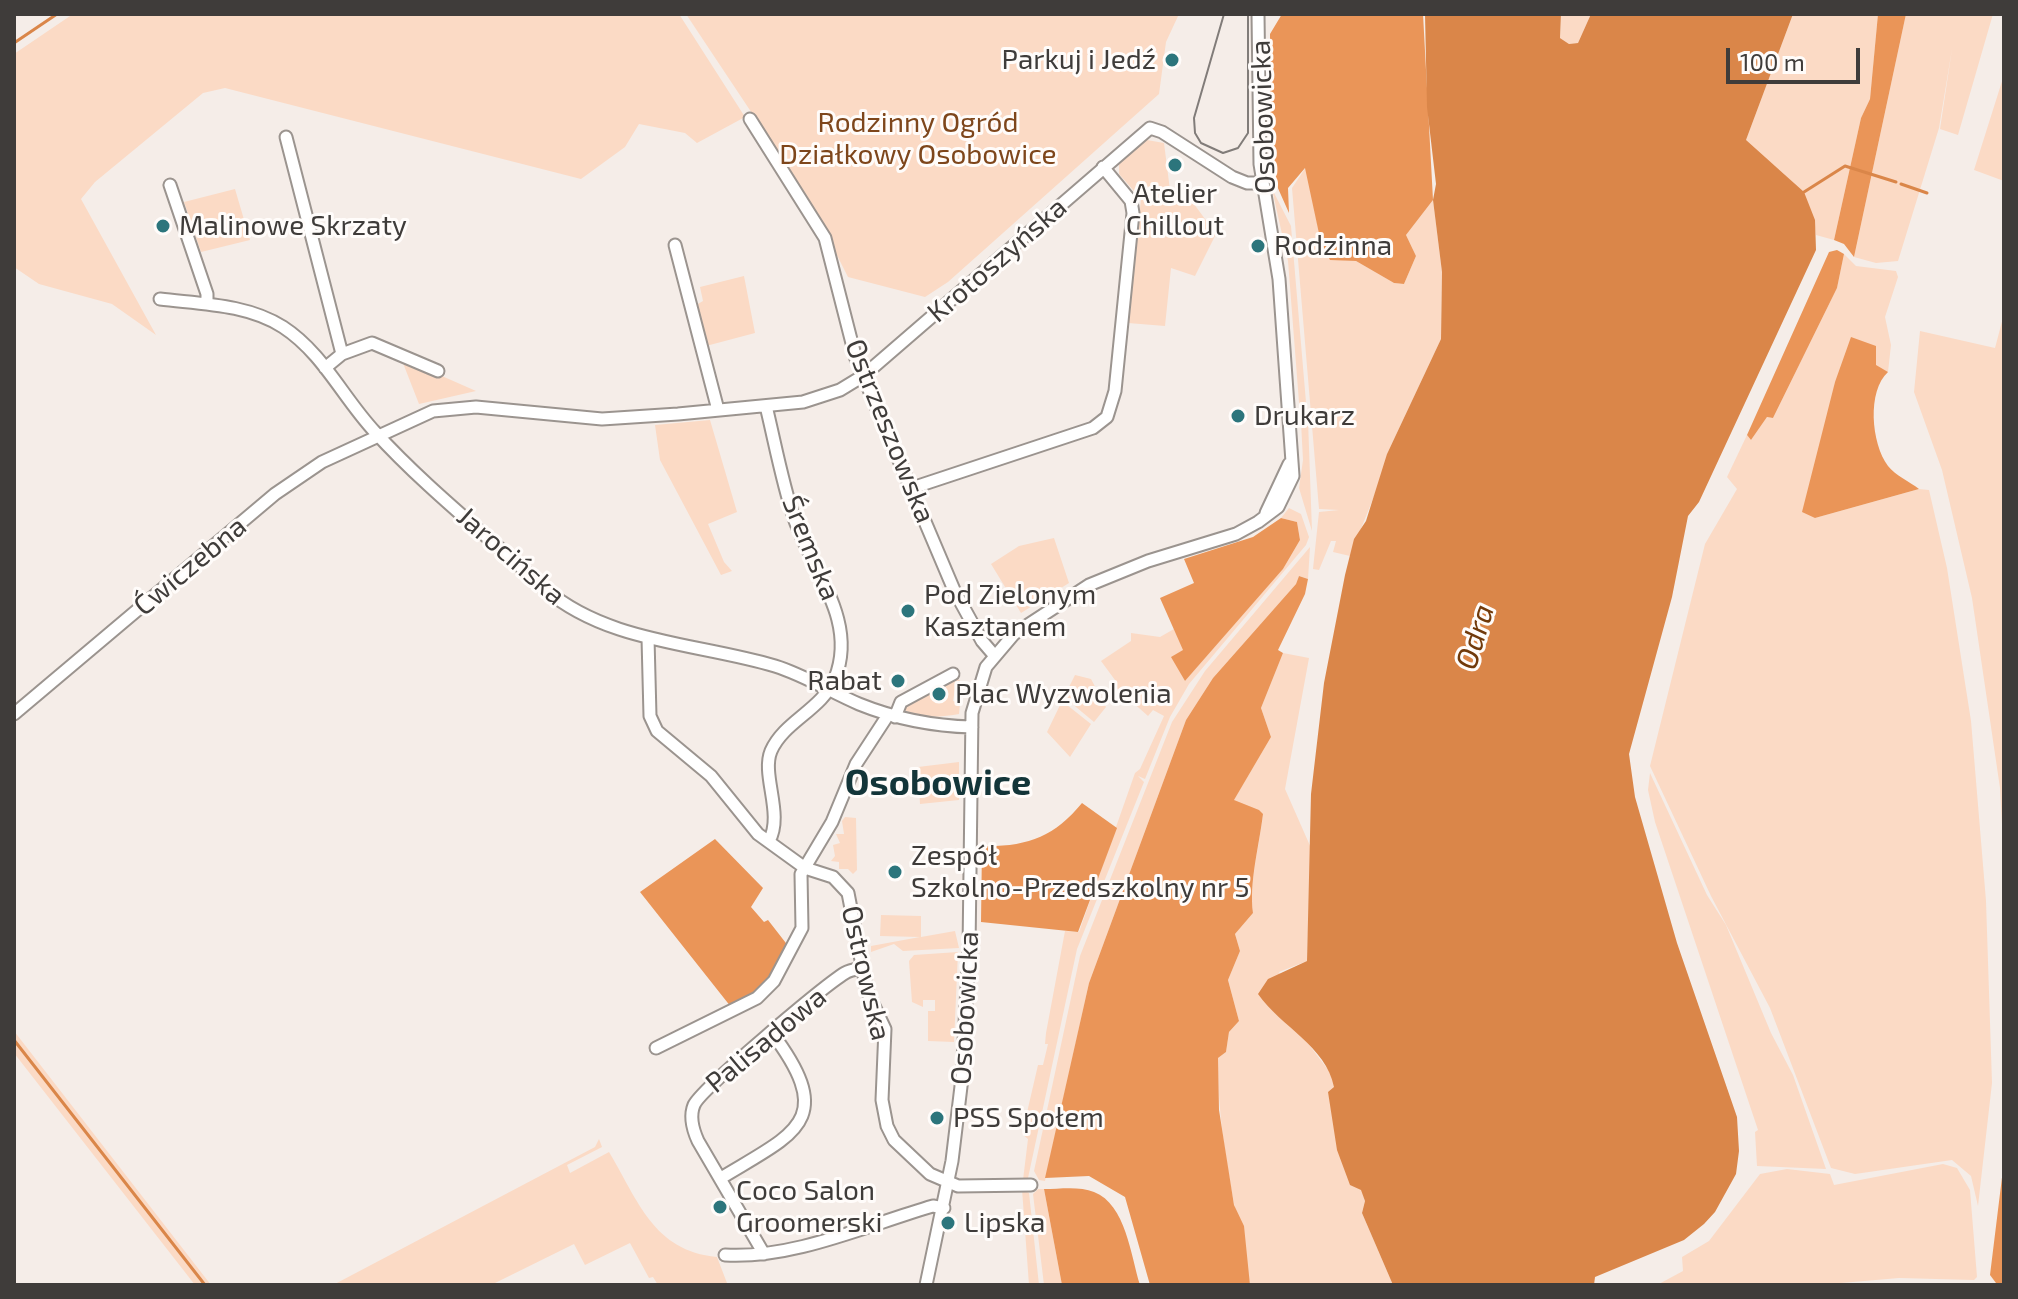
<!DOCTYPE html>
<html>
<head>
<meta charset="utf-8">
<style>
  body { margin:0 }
  #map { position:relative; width:2018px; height:1299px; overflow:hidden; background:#f5ede8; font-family:"Exo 2",sans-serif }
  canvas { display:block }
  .frame { position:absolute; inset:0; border:16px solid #3f3c3a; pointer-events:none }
  .scale { position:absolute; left:1726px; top:48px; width:134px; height:36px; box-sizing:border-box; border:4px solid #3f3c3a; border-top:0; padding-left:10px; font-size:24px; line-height:28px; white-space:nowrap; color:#3f3c3a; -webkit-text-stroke:6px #fffcfa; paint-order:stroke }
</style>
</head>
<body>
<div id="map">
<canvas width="2018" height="1299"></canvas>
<div class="frame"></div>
<div class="scale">100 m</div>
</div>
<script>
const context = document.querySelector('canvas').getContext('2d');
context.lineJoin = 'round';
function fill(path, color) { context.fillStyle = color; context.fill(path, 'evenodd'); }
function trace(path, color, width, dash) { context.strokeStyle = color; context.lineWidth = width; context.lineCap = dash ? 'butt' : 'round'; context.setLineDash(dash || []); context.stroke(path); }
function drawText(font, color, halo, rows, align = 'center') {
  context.font = font + ' "Exo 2",sans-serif'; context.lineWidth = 6; context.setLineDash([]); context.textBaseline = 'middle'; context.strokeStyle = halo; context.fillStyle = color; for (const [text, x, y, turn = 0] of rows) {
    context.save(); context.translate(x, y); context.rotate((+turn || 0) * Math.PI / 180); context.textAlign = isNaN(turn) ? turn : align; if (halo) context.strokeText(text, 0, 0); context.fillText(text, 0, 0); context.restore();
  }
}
fill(new Path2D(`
  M 73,14 L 679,14 L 745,117 L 697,143 L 685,133 L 639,124 L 625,147 L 581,179 L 225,88 L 203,93 L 95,182 L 81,199 L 156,335 L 112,304 L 39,284 L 14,267 L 14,54 Z
  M 686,14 L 1179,14 L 1166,42 L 1159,94 L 948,282 L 925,297 L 848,277 L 807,196 Z
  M 1561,14 L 1591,14 L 1578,43 L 1569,44 L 1560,38 Z
  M 1793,14 L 1878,14 L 1870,99 L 1861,118 L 1834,240 L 1816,235 C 1812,188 1780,171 1746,144 L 1746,140 Z
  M 1906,14 L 1993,14 L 1958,135 L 1940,129 L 1952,49 L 1939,128 L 1898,261 L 1876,263 L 1854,257 Z
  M 2004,75 L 2004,181 L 1974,170 Z
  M 1147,140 L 1164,143 L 1171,198 L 1194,204 L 1216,234 L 1195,276 L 1171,268 L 1165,326 L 1128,323 L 1141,199 L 1119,174 L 1119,163 Z
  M 1306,167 L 1321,243 L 1330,259 L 1356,261 L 1394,283 L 1404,284 L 1416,256 L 1406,235 L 1433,200 L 1442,272 L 1441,339 L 1387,454 L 1387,464 L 1350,556 L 1333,552 L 1336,541 L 1331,541 L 1319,570 L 1313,569 L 1319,512 L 1339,510 L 1319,509 L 1292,188 Z
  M 235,189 L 250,240 L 201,252 L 184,202 Z
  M 1272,189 L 1291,226 L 1307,414 L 1300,415 L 1288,261 Z
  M 1844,254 L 1856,266 L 1896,271 L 1898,277 L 1885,317 L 1891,345 L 1888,372 L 1875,366 L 1835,382 L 1815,518 L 1919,489 L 1929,490 L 1947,568 L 1971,721 L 1986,901 L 1992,1083 L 1978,1206 L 1971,1176 L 1952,1160 L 1855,1174 L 1831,1168 L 1770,1008 L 1711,896 L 1650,766 L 1705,544 L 1737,489 L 1727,477 L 1747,435 L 1751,440 L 1767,417 L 1773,418 L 1837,288 Z
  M 744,276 L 755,333 L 706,346 L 696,305 L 703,301 L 700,287 Z
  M 2004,314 L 2004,860 L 2000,788 L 1972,598 L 1942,470 L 1914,392 L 1920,331 L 1995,348 Z
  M 401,358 L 476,391 L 419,404 Z
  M 710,420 L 737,512 L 708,524 L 724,562 L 732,571 L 721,575 L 660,460 L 655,425 Z
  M 1308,420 L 1312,531 L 1299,488 L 1303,460 L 1301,422 Z
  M 1289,508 L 1301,514 L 1309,537 L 1306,545 L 1189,684 L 1170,717 L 1145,779 L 1138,776 L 1144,782 L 1077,949 L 1028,1178 L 1023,1180 L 1028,1139 L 1022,1134 L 1038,1065 L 1043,1065 L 1048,1044 L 1045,1044 L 1046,1033 L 1065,931 L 1079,932 L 1135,773 L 1140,769 L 1164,716 L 1153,710 L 1148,716 L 1112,684 L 1115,680 L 1101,661 L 1131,641 L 1131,633 L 1160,637 L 1174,629 L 1184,650 L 1172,657 L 1185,681 L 1283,569 L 1300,540 L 1297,522 L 1281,518 Z
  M 1054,538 L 1069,583 L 1021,613 L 991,564 L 1019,546 Z
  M 1310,547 L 1308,579 L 1299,576 L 1296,584 L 1213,678 L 1186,720 L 1089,983 L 1045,1181 L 1039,1180 L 1034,1171 L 1080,956 L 1172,722 L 1205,671 Z
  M 1283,653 L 1309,658 L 1285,789 L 1311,848 L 1307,961 L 1279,972 L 1307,1042 L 1332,1075 L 1365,1201 L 1362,1213 L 1393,1285 L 1250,1285 C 1236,1210 1217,1135 1218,1058 L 1226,1052 L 1229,1032 L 1239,1021 L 1228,980 L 1240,951 L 1235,934 L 1253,913 C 1249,883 1259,846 1263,815 L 1233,801 L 1271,737 L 1261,708 Z
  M 1075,675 L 1091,679 L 1106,707 L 1094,722 L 1064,697 Z
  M 955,677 L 963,683 L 962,689 L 955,689 L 953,701 L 960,703 L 959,714 C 943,717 916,720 902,708 Z
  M 1062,701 L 1091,724 L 1070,757 L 1047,732 Z
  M 959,762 L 959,800 L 920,804 L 918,767 Z
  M 1650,773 L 1707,895 L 1726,925 L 1771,1033 L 1793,1075 L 1826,1169 L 1757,1166 L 1755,1132 L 1758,1130 L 1655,822 L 1648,790 Z
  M 845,817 L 856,818 L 857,870 L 853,874 L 848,869 L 839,869 L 839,862 L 831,861 L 835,856 L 833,845 L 840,843 L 836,834 L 844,834 L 842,821 Z
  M 881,915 L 921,916 L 921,937 L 955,931 L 959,948 L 903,951 L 894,944 L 871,952 L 871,946 L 920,937 L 880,936 Z
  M 958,952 L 954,1042 L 928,1041 L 928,1011 L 935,1011 L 935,1000 L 923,1000 L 923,1007 L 912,1002 L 909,961 L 914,955 Z
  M 14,1031 L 211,1285 L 195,1285 L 14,1053 Z
  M 599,1139 L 602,1147 L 567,1165 L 570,1173 L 609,1152 C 638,1200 653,1251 717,1257 L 727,1283 L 658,1285 L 653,1277 L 649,1278 L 630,1243 L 585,1265 L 574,1244 L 491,1285 L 333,1285 L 595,1147 Z
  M 1943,1164 L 1957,1168 L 1970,1190 L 1977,1277 L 1974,1280 L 1899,1278 L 1818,1285 L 1657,1285 L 1683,1271 L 1682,1257 L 1709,1241 L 1760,1174 L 1787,1169 L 1830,1174 L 1834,1185 Z
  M 1022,1189 L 1029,1193 L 1039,1285 L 1029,1285 Z
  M 1038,1189 L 1044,1189 L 1062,1285 L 1044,1285 L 1033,1194 Z`), '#fbdac5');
fill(new Path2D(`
  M 1282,14 L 1423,14 L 1433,200 L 1406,235 L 1416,256 L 1404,284 L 1394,283 L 1356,261 L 1330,260 L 1321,243 L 1305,168 L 1288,188 L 1289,213 L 1277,186 L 1270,120 L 1270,34 Z
  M 1878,14 L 1906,14 L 1854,257 L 1844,244 L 1834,240 L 1861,118 L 1870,99 Z
  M 1837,250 L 1844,254 L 1837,288 L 1773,418 L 1767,417 L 1751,440 L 1747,435 L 1829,252 Z
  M 1851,337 L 1876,346 L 1876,365 L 1888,372 C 1867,391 1871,443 1888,466 C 1895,475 1910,482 1919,489 L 1815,518 L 1802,512 L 1835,382 Z
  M 1281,518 L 1297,522 L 1300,540 L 1283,569 L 1185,681 L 1171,657 L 1183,650 L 1160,598 L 1194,583 L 1184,559 L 1253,537 Z
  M 1299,576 L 1308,579 L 1305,594 L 1278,650 L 1283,653 L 1261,708 L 1271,737 L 1234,800 L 1259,810 L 1263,814 C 1259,847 1249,882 1253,913 L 1235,934 L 1240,951 L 1228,980 L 1239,1021 L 1229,1032 L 1226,1052 L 1218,1058 L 1219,1110 L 1234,1205 L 1244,1226 L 1250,1285 L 1150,1285 L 1125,1197 L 1089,1176 L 1045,1178 L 1089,983 L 1186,720 L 1213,678 L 1296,584 Z
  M 1082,803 L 1117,828 L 1078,932 L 981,922 L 982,846 C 1027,847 1054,837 1082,803 Z
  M 715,839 L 763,888 L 751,907 L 764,922 L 768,920 L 789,947 L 758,994 L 731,1007 L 640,892 Z
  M 2004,1161 L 2004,1284 L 1996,1283 L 1990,1275 Z
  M 1044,1189 C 1060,1189 1080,1186 1094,1192 C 1126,1204 1131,1257 1140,1285 L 1062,1285 Z`), '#ea9558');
fill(new Path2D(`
  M 1425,14 L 1561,14 L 1560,38 L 1569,44 L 1578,43 L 1591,14 L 1793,14 L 1746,140 L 1804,192 L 1815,220 L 1816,250 L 1699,502 L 1688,516 L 1672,597 L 1629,754 L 1635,797 L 1677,943 L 1737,1117 L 1739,1151 L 1736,1174 L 1715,1212 L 1704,1224 L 1684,1240 L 1595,1277 L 1594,1285 L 1393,1285 L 1362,1213 L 1365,1201 L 1361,1190 L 1350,1185 L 1337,1150 L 1328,1092 L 1334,1087 C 1326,1046 1281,1027 1258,994 L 1268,979 L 1307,961 L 1311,794 L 1324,683 L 1345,575 L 1354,539 L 1366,521 L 1387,454 L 1441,339 L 1442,272 L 1433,200 L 1436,184 L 1427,107 Z`), '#da8649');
trace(new Path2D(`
  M 14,43 L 57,14
  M 1901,184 L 1927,193
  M 1804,192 L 1845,166 L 1896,182
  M 14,1040 L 205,1285`), '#da8649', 3);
const minor = new Path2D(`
  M 750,119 L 825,238 L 856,359 L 954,590 L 982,641 L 994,655
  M 286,137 L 342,354
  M 170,185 L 207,294 L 207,303
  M 675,245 L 718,410
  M 160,299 C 201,304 247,304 283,327 C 323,353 343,398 375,432 C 426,488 489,537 545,589 C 608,643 698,643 775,666 C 804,675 831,692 859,704 C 896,719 932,726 972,727
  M 325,368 L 342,354 L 372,343 L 438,371
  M 766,406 C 775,443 782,482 794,518 C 812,571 858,620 835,678 C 822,710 784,721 771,751 C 761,775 784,814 769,841
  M 912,488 L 1093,428 L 1107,417 L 1115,391 L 1133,213 L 1131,201 L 1103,167
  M 1266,513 L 1289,464
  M 648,638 L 650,716 L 657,731 L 711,776 L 758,834 L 805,868 L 833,877 L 848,893 L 867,991 L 885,1029 L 882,1100 L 887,1126 L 894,1140 L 930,1174 L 958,1186 L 1031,1185
  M 14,714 L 275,494 L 322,462 L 433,411 L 476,407 L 602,419 L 678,414 L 803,402 L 840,390 L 863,376 L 1150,128 L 1162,132 L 1232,177 L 1247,183 L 1261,183
  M 895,717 L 901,702 L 953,674
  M 656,1048 L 757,998 L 774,981 L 802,928 L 801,874 L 832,822 L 856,764 L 888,715
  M 721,1178 C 795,1133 838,1121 772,1033
  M 764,1254 L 698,1141 C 693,1130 689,1117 694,1105 C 701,1089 824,986 845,973 C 850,970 857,969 862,968
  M 725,1255 C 794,1259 867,1225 933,1206 L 944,1208
  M 926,1285 L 952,1161 L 962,1078 L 969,950 L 972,713 L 986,667 L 1014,634 L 1089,585 L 1148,561 L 1236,534 L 1258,522 L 1278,507 L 1293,476 L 1279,279 L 1260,164 L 1258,14`);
trace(minor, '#9b948f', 15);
trace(minor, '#fff', 11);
trace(new Path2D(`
  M 1224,14 L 1194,118 L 1195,133 L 1201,143 L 1223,153 L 1238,148 L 1248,133 L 1248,14`), '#817c79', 2);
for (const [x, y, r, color] of [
  [1172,60,8,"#2c757c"],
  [1175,165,8,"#2c757c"],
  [163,226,8,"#2c757c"],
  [1258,246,8,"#2c757c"],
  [1238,416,8,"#2c757c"],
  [908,611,8,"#2c757c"],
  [898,681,8,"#2c757c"],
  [939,694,8,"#2c757c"],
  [895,872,8,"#2c757c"],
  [937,1118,8,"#2c757c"],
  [720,1207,8,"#2c757c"],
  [948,1223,8,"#2c757c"]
]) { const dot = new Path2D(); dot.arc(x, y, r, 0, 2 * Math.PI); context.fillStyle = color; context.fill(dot); trace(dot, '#fffcfa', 3); }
drawText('28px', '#3f3c3a', '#fffcfa', [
  ["Parkuj i Jedź",1156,60,"right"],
  ["Atelier",1175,194,"center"],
  ["Chillout",1175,226,"center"],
  ["Malinowe Skrzaty",179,226],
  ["Rodzinna",1274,246],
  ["Drukarz",1254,416],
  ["Pod Zielonym",924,595],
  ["Kasztanem",924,627],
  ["Rabat",882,681,"right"],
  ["Plac Wyzwolenia",955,694],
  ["Zespół",911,856],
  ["Szkolno-Przedszkolny nr 5",911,888],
  ["PSS Społem",953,1118],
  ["Coco Salon",736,1191],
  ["Groomerski",736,1223],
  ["Lipska",964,1223]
], 'left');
drawText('28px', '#3f3c3a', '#fffcfa', [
  ["Osobowicka",1263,117,-92],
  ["Krotoszyńska",997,260,-41],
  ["Ostrzeszowska",890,431,68],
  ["Śremska",811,548,68],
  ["Jarocińska",511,556,41],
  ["Ćwiczebna",190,566,-40],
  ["Ostrowska",866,973,77],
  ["Osobowicka",965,1008,-87],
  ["Palisadowa",766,1040,-40]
]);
drawText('28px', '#7e461b', '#fffcfa', [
  ["Rodzinny Ogród",918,123],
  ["Działkowy Osobowice",918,155]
]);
drawText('italic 30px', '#713a0b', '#fffcfa', [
  ["Odra",1475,637,-73]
]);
drawText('bold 36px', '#133539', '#fffcfa', [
  ["Osobowice",938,783]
]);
</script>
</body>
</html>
